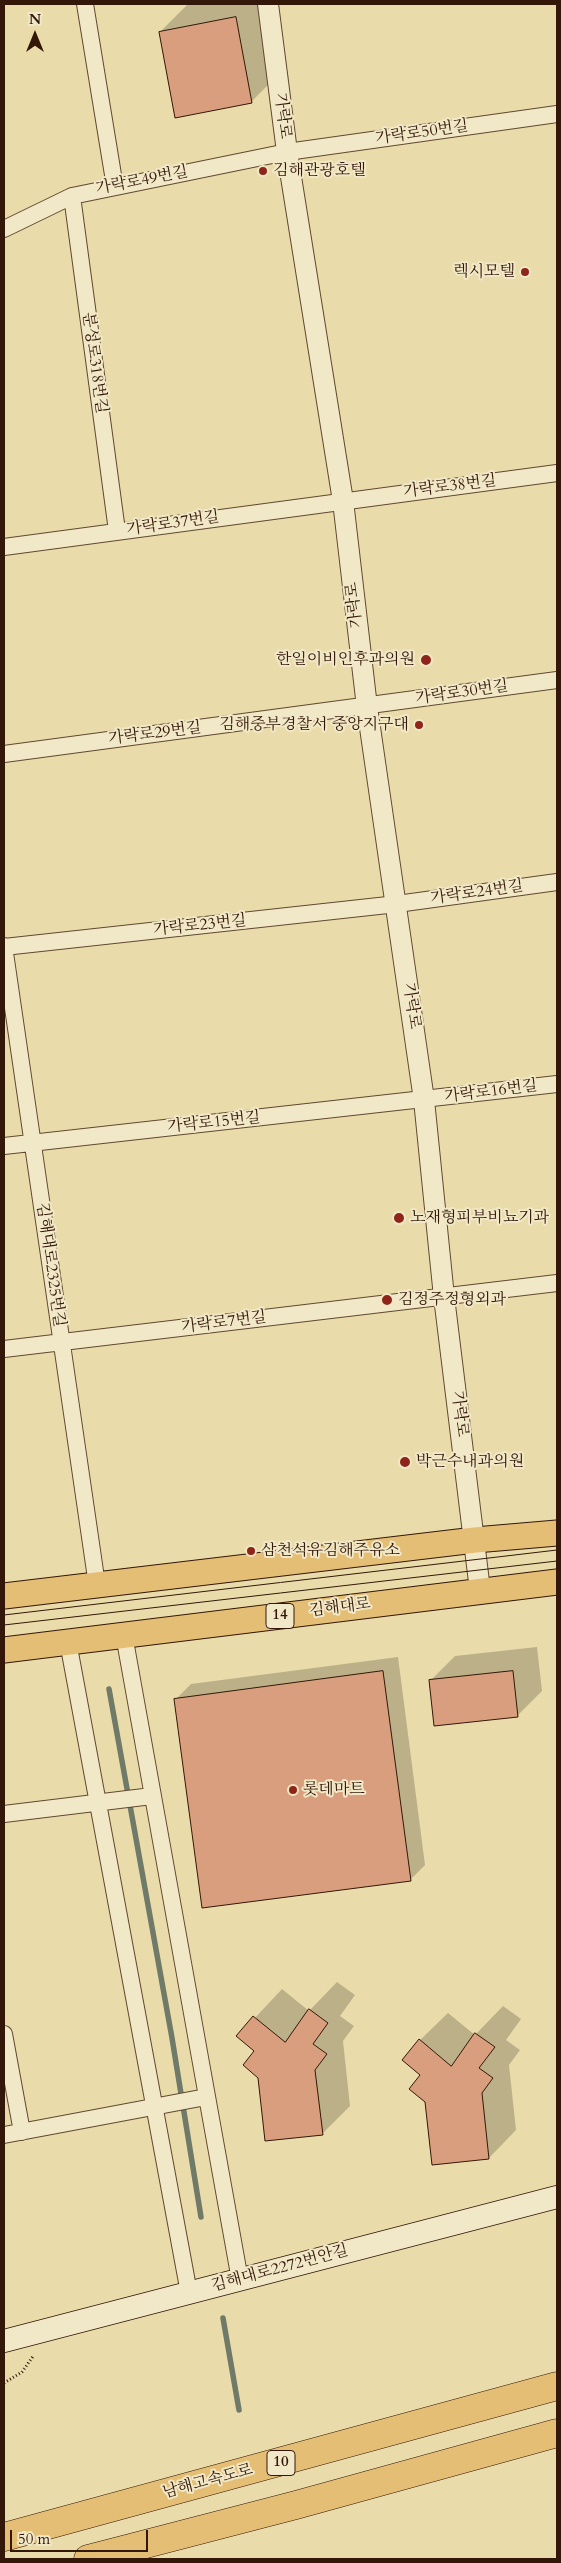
<!DOCTYPE html>
<html>
<head>
<meta charset="utf-8">
<style>
  body { margin:0 }
  #map { position:relative; width:561px; height:2563px; overflow:hidden; background:#eadcaa; font-family:Cardo,serif }
  canvas { display:block }
  .frame { position:absolute; inset:0; border:5px solid #331708; pointer-events:none }
  .north { position:absolute; left:10px; top:10px; width:50px; height:50px; -webkit-text-stroke:4px #f1e8c8; paint-order:stroke; rotate:0deg; font-size:14px; font-weight:700; line-height:20px; text-align:center; color:#331708 }
  .north::after { content:''; display:block; margin:auto; width:18px; height:22px; background:#331708; clip-path:polygon(50% 0,100% 100%,50% 72%,0 100%) }
  .scale { position:absolute; left:10px; top:2530px; width:138px; height:22px; box-sizing:border-box; border:2px solid #331708; border-top:0; padding-left:6px; font-size:15px; line-height:18px; white-space:nowrap; color:#331708; -webkit-text-stroke:4px #f1e8c8; paint-order:stroke }
</style>
</head>
<body>
<div id="map">
<canvas width="561" height="2563"></canvas>
<div class="frame"></div>
<div class="north">N</div>
<div class="scale">50 m</div>
</div>
<script>
const context = document.querySelector('canvas').getContext('2d');
context.lineJoin = 'round';
function fill(path, color) { context.fillStyle = color; context.fill(path, 'evenodd'); }
function trace(path, color, width, dash) { context.strokeStyle = color; context.lineWidth = width; context.lineCap = dash ? 'butt' : 'round'; context.setLineDash(dash || []); context.stroke(path); }
function drawText(font, color, halo, rows, align = 'center') {
  context.font = font + ' Cardo,"Noto Serif KR",serif'; context.lineWidth = 4; context.setLineDash([]); context.textBaseline = 'middle'; context.strokeStyle = halo; context.fillStyle = color; for (const [text, x, y, turn = 0] of rows) {
    context.save(); context.translate(x, y); context.rotate((+turn || 0) * Math.PI / 180); context.textAlign = isNaN(turn) ? turn : align; if (halo) context.strokeText(text, 0, 0); context.fillText(text, 0, 0); context.restore();
  }
}
fill(new Path2D(`
  M 195,4 L 264,4 L 278,75 L 251,102 L 160,32 L 187,5 Z
  M 537,1647 L 542,1691 L 517,1716 L 430,1681 L 455,1656 Z
  M 398,1657 L 425,1865 L 410,1880 L 176,1699 L 191,1684 Z
  M 337,1982 L 355,1995 L 340,2016 L 354,2026 L 343,2041 L 350,2106 L 322,2134 L 256,2051 L 238,2036 L 282,1989 L 309,2011 Z
  M 503,2006 L 521,2019 L 506,2040 L 520,2050 L 509,2065 L 516,2130 L 489,2158 L 422,2075 L 420,2040 L 448,2013 L 475,2035 Z`), '#0003');
trace(new Path2D(`
  M 109,1689 L 172,2038 L 201,2217
  M 223,2318 L 239,2410`), '#707a68', 5.5);
const building = new Path2D(`
  M 236,17 L 252,103 L 175,118 L 159,32 Z
  M 383,1671 L 411,1881 L 202,1908 L 174,1699 Z
  M 513,1671 L 518,1717 L 434,1726 L 429,1680 Z
  M 309,2009 L 328,2023 L 313,2044 L 327,2054 L 315,2070 L 323,2135 L 265,2141 L 258,2078 L 243,2065 L 254,2051 L 236,2036 L 253,2016 L 285,2042 Z
  M 475,2033 L 495,2047 L 479,2068 L 493,2078 L 482,2093 L 489,2159 L 432,2165 L 425,2102 L 409,2089 L 420,2075 L 402,2060 L 419,2039 L 451,2066 Z`);
fill(building, '#d99e7e');
trace(building, '#331708', 1);
const minor = new Path2D(`
  M 85,4 L 115,187
  M 72,196 L 117,531
  M 4,229 L 72,196 L 287,152 L 557,114
  M 4,547 L 557,473
  M 4,754 L 557,680
  M 4,946 L 97,1585
  M 4,947 L 397,904 L 557,882
  M 4,1146 L 557,1084
  M 4,1349 L 557,1283
  M 124,1635 L 240,2280
  M 68,1642 L 189,2293
  M 4,1814 L 152,1796
  M 4,2034 L 22,2132
  M 4,2135 L 206,2097`);
const tertiary = new Path2D(`
  M 268,4 L 287,152 L 343,501 L 367,707 L 424,1100 L 444,1297 L 480,1590`);
const secondary = new Path2D(`
  M 4,2341 L 557,2197`);
const primary = new Path2D(`
  M 4,1596 L 475,1540 L 557,1533
  M 4,1650 L 557,1582`);
const motorway = new Path2D(`
  M 4,2537 L 557,2386
  M 88,2559 L 296,2505 L 557,2433`);
trace(minor, '#614830', 18);
trace(tertiary, '#614830', 22);
trace(secondary, '#331708', 24);
trace(primary, '#331708', 27);
trace(motorway, '#331708', 29);
trace(new Path2D(`
  M 4,2383 L 22,2372 L 34,2355`), '#331708', 3, [1, 2.5]);
trace(minor, '#f1e8c8', 16);
trace(tertiary, '#f1e8c8', 20);
trace(secondary, '#f1e8c8', 22);
trace(primary, '#e5be75', 25);
trace(motorway, '#e5be75', 28);
trace(new Path2D(`
  M 4,1615 L 557,1550
  M 4,1625 L 557,1561`), '#331708', 1);
for (const [x, y, r, color] of [
  [263,171,5,"#8f2418"],
  [525,272,5,"#8f2418"],
  [426,660,6,"#8f2418"],
  [419,725,5,"#8f2418"],
  [399,1218,6,"#8f2418"],
  [387,1300,6,"#8f2418"],
  [405,1462,6,"#8f2418"],
  [251,1551,5,"#8f2418"],
  [293,1790,5,"#8f2418"]
]) { const dot = new Path2D(); dot.arc(x, y, r, 0, 2 * Math.PI); context.fillStyle = color; context.fill(dot); trace(dot, '#f1e8c8', 2); }
for (const [x, y, w] of [
  [280,1616,28],
  [281,2463,28]
]) { const box = new Path2D(); box.roundRect(x - w / 2, y - 12.5, w, 25, 4); context.fillStyle = '#f1e8c8'; context.fill(box); trace(box, '#331708', 1); }
drawText('bold 15px', '#331708', null, [
  ["14",280,1616],
  ["10",281,2463]
]);
drawText('16px', '#331708', '#f1e8c8', [
  ["가락로",282,116,83],
  ["가락로50번길",422,133,-8],
  ["가락로49번길",142,181,-11],
  ["분성로318번길",94,363,82],
  ["가락로38번길",450,487,-7],
  ["가락로37번길",173,524,-8],
  ["가락로",355,605,-97],
  ["가락로30번길",462,693,-8],
  ["가락로29번길",155,734,-7],
  ["가락로24번길",477,893,-8],
  ["가락로23번길",200,926,-6],
  ["가락로",411,1006,82],
  ["가락로16번길",491,1092,-7],
  ["가락로15번길",214,1123,-6],
  ["김해대로2325번길",50,1265,82],
  ["가락로7번길",224,1323,-7],
  ["가락로",459,1414,83],
  ["김해대로",340,1608,-7],
  ["김해대로2272번안길",280,2269,-15],
  ["남해고속도로",208,2482,-15]
]);
drawText('16px', '#331708', '#f1e8c8', [
  ["김해관광호텔",273,171],
  ["렉시모텔",515,272,"right"],
  ["한일이비인후과의원",415,660,"right"],
  ["김해중부경찰서 중앙지구대",409,725,"right"],
  ["노재형피부비뇨기과",410,1218],
  ["김정주정형외과",398,1300],
  ["박근수내과의원",416,1462],
  ["삼천석유김해주유소",261,1551],
  ["롯데마트",303,1790]
], 'left');
</script>
</body>
</html>
